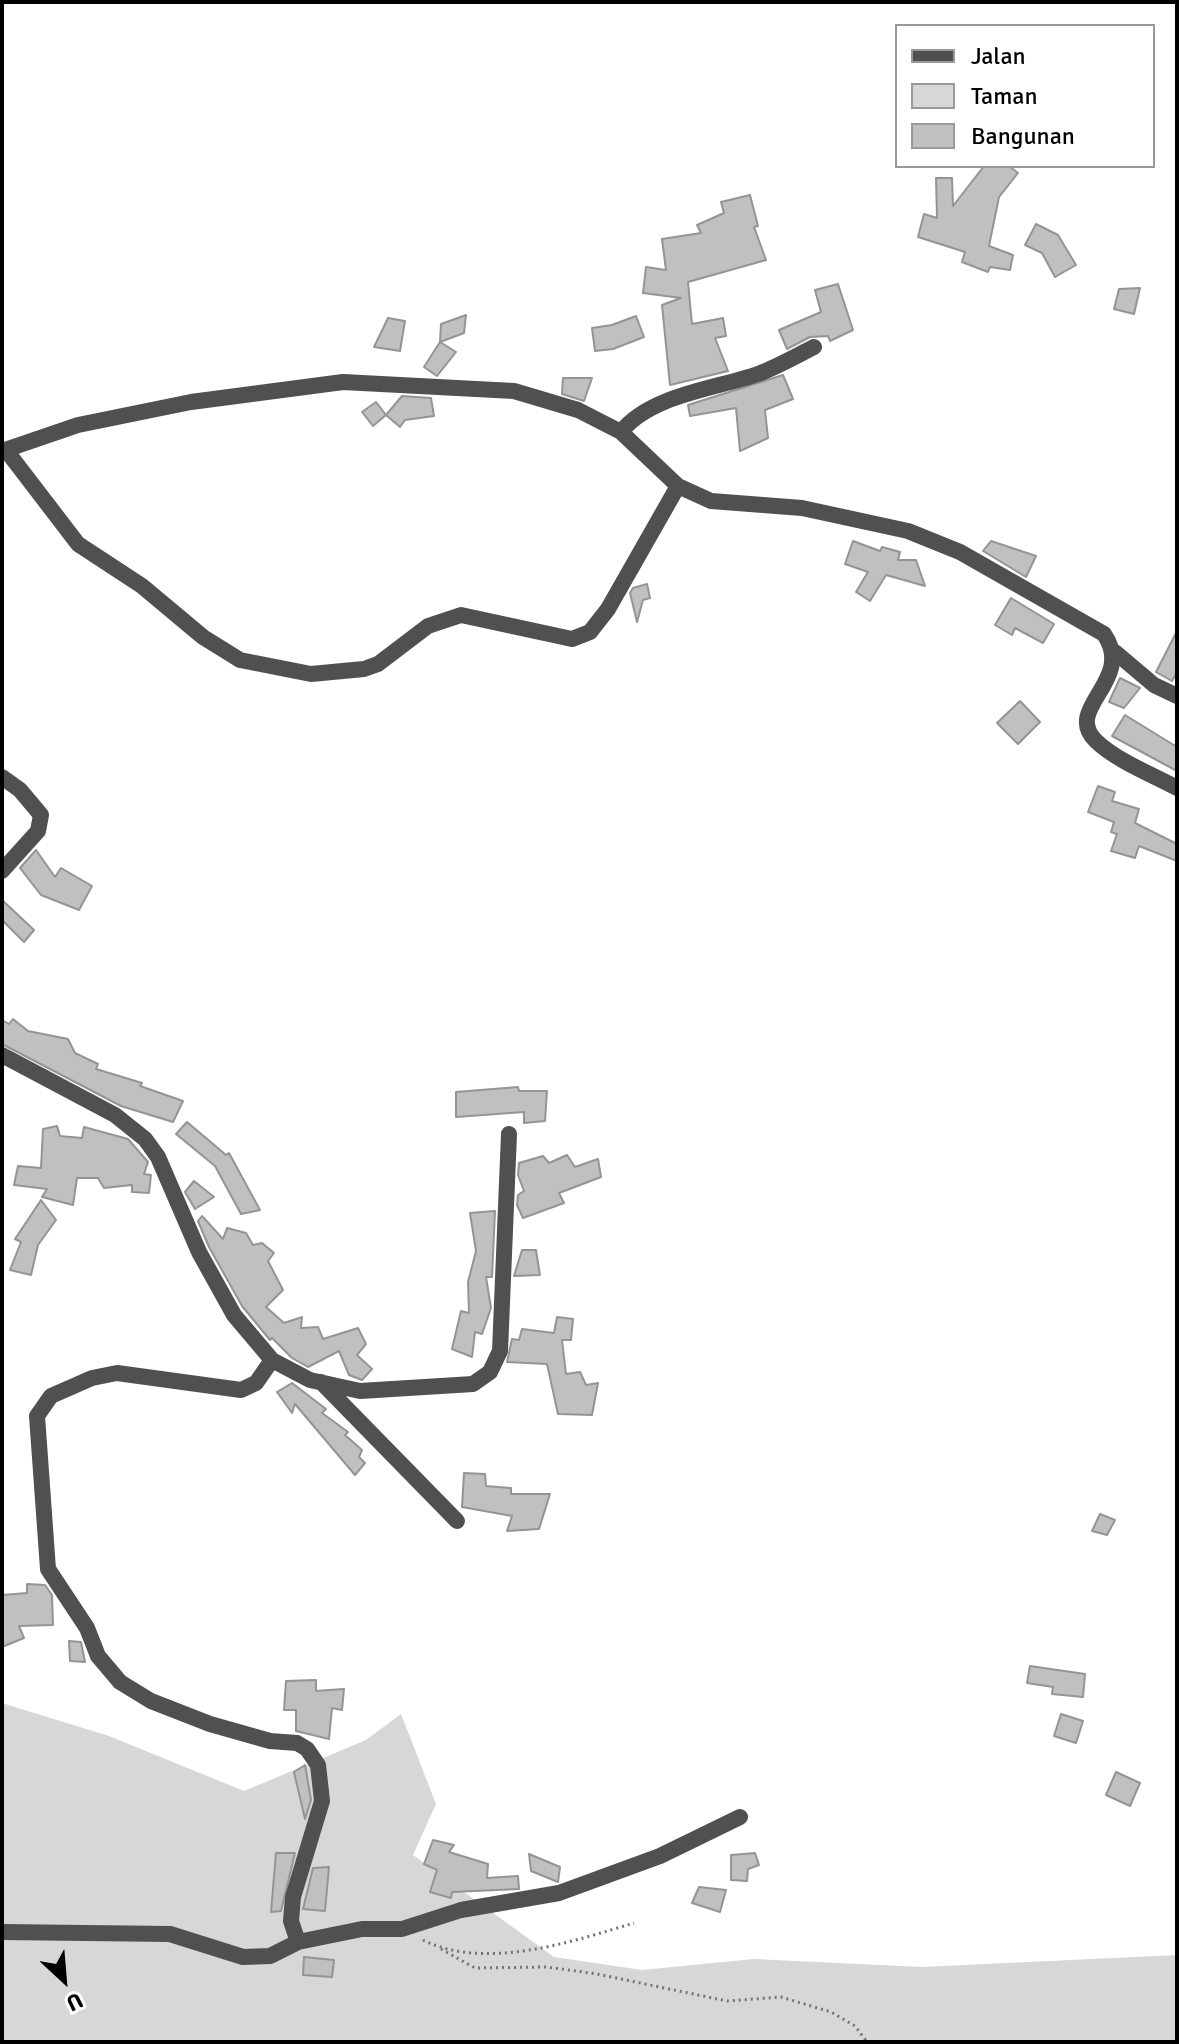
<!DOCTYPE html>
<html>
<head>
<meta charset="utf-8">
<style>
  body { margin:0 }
  #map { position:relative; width:1179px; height:2044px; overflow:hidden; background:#fff; font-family:Signika,sans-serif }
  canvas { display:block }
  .frame { position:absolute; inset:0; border:4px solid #000; pointer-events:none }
  .legend { position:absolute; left:895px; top:24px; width:260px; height:144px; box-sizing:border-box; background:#fff; border:2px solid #999; margin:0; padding:10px 14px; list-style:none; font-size:24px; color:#000 }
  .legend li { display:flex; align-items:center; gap:16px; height:40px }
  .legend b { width:40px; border:2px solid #999 }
  .north { position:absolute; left:24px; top:1940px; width:80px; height:80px; -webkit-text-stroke:6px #fff; paint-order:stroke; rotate:154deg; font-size:22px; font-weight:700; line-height:32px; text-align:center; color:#000 }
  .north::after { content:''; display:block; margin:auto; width:28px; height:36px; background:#000; clip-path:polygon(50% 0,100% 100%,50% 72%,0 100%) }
</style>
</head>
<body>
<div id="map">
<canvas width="1179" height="2044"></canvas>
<div class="frame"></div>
<ul class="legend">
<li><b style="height:10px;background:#505050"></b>Jalan</li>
<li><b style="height:22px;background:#d7d7d7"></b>Taman</li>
<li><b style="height:22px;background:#c0c0c0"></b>Bangunan</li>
</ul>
<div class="north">U</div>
</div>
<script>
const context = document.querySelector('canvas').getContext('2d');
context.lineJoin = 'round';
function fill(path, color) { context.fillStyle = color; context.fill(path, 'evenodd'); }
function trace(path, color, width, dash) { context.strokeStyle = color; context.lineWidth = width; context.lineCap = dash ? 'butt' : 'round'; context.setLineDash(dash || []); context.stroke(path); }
fill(new Path2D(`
  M 2,1703 L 109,1736 L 244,1791 L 366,1740 L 401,1714 L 436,1804 L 413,1855 L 554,1957 L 642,1970 L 754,1959 L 922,1967 L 1177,1955 L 1177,2042 L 2,2042 Z`), '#d7d7d7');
const building = new Path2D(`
  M 984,166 L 1009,166 L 1018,173 L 999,197 L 989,246 L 1013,255 L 1010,270 L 990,267 L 988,272 L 962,262 L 965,252 L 918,237 L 924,214 L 937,218 L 936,178 L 952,178 L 953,206 Z
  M 750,195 L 758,226 L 754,227 L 766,260 L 688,282 L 692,324 L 723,318 L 726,336 L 715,338 L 728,371 L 670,385 L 662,305 L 681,298 L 643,293 L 646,267 L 666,270 L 662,239 L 701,233 L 697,225 L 724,213 L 721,202 Z
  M 1036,224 L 1058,235 L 1076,265 L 1055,277 L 1042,253 L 1025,245 Z
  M 838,284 L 853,330 L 830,341 L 828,336 L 810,337 L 787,349 L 779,330 L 821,312 L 815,290 Z
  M 1140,288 L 1134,314 L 1114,309 L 1119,289 Z
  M 466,315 L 464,333 L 440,342 L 441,324 Z
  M 636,316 L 644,337 L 613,349 L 595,351 L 592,328 L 612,325 Z
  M 388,318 L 405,321 L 400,351 L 374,347 Z
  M 440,342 L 456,352 L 437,376 L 424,367 Z
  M 783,375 L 793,399 L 765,410 L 768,438 L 740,451 L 736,408 L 690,416 L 688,405 Z
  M 563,378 L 592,378 L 584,401 L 562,394 Z
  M 402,396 L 431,398 L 434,416 L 405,420 L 400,427 L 386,415 Z
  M 376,402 L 386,415 L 373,426 L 362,412 Z
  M 853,541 L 880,551 L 882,547 L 900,552 L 898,560 L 916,560 L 925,586 L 886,575 L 870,601 L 856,592 L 868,572 L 845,564 Z
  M 991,541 L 1036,556 L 1026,577 L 983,551 Z
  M 647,584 L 650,598 L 643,600 L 637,622 L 630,593 L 633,588 Z
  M 1011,598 L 1054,624 L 1043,643 L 1015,628 L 1012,635 L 995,625 Z
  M 1177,631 L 1177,672 L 1172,681 L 1156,672 Z
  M 1120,678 L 1140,688 L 1124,708 L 1109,702 Z
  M 1020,701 L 1040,722 L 1018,744 L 997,723 Z
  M 1125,715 L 1177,747 L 1177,771 L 1112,736 Z
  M 1098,786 L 1115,792 L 1112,801 L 1139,809 L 1135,823 L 1177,844 L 1177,861 L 1139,846 L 1135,858 L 1111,851 L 1117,834 L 1111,832 L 1114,822 L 1088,812 Z
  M 36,850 L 55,877 L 61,868 L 92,886 L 79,910 L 41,895 L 20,868 Z
  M 2,900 L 34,930 L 24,942 L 2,920 Z
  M 13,1019 L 28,1031 L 68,1039 L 75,1053 L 98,1064 L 96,1069 L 142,1083 L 140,1086 L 183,1101 L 173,1122 L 121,1106 L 2,1044 L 2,1020 L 9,1024 Z
  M 518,1087 L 519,1091 L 547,1091 L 545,1121 L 524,1123 L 524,1112 L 456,1117 L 456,1092 Z
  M 187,1122 L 226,1155 L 229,1153 L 260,1210 L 241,1214 L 215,1166 L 176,1134 Z
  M 57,1126 L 60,1136 L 82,1138 L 84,1127 L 128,1139 L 148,1162 L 144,1174 L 151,1175 L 149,1193 L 132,1192 L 132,1185 L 104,1188 L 98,1178 L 77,1178 L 73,1205 L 42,1197 L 47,1189 L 14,1185 L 18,1166 L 41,1168 L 43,1129 Z
  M 567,1155 L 575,1167 L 598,1159 L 601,1177 L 559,1193 L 564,1203 L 523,1218 L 517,1205 L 518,1195 L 524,1191 L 518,1175 L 519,1163 L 543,1156 L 549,1163 Z
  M 194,1181 L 214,1197 L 195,1209 L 185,1192 Z
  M 41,1200 L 56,1220 L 38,1245 L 31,1275 L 10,1270 L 21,1242 L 15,1239 Z
  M 495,1211 L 492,1277 L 486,1277 L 491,1308 L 482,1334 L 475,1332 L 472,1357 L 452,1349 L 461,1311 L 469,1313 L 468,1282 L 476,1251 L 470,1213 Z
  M 202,1216 L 223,1239 L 227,1228 L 246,1233 L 253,1245 L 262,1243 L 274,1253 L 268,1261 L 283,1290 L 266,1307 L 284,1323 L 302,1317 L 301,1328 L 318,1327 L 323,1339 L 358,1328 L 366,1344 L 357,1355 L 372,1369 L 362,1380 L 349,1375 L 339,1351 L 308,1367 L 292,1358 L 272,1338 L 270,1340 L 242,1306 L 209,1247 L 198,1221 Z
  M 522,1250 L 536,1250 L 540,1275 L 514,1276 Z
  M 557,1317 L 573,1319 L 571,1340 L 562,1340 L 566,1374 L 580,1372 L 586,1385 L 598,1383 L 592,1415 L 558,1414 L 547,1364 L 507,1362 L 512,1339 L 519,1340 L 522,1329 L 554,1333 Z
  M 292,1383 L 326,1409 L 322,1413 L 348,1432 L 345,1435 L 362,1450 L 359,1457 L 365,1463 L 355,1475 L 295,1404 L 292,1413 L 277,1392 Z
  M 464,1473 L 485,1474 L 486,1486 L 511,1488 L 511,1494 L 550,1494 L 539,1529 L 507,1531 L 512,1516 L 462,1507 Z
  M 1100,1514 L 1115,1520 L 1107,1535 L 1092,1531 Z
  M 27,1584 L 45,1585 L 52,1595 L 53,1625 L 19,1626 L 24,1638 L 2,1647 L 2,1595 L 27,1593 Z
  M 69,1641 L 81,1642 L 85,1662 L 70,1661 Z
  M 1030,1666 L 1085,1674 L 1083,1697 L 1052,1694 L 1053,1687 L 1027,1683 Z
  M 316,1680 L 316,1691 L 344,1689 L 342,1710 L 332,1708 L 329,1739 L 296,1731 L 296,1710 L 284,1710 L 286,1681 Z
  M 1061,1714 L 1083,1721 L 1076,1743 L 1054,1736 Z
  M 305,1765 L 311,1800 L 305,1819 L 294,1772 Z
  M 1116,1772 L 1140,1783 L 1130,1806 L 1106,1795 Z
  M 433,1840 L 454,1845 L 449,1852 L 488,1864 L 487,1878 L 518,1876 L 519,1889 L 452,1892 L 451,1898 L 430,1892 L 437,1870 L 424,1864 Z
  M 276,1853 L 295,1853 L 281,1911 L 271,1912 Z
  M 755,1853 L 759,1865 L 748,1869 L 747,1881 L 731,1880 L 731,1855 Z
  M 529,1854 L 560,1867 L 558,1882 L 531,1871 Z
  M 329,1867 L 325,1911 L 303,1909 L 313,1868 Z
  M 699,1887 L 726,1890 L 720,1912 L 692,1903 Z
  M 304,1957 L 334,1960 L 332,1977 L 303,1975 Z`);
fill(building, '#c0c0c0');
trace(building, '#949494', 2);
trace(new Path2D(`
  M 423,1940 C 485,1971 571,1942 634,1923
  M 441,1949 L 475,1968 L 547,1967 L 597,1974 L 727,2001 L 781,1997 L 831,2012 L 855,2026 L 867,2042`), '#727272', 3, [2, 4]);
trace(new Path2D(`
  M 621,432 C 650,395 715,389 758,374 C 777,367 796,356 814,347
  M 6,450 L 78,544 L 142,586 L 203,637 L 240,660 L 311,674 L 364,669 L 378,664 L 428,626 L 461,615 L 572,639 L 590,632 L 608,609 L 678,486
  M 2,451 L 78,425 L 191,402 L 343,382 L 514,391 L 578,410 L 621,432 L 678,486 L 711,501 L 802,508 L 908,531 L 960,552 L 1104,634 C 1136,681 1062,708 1096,741 C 1117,761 1151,774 1177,788
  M 1115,652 L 1154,685 L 1177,696
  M 2,777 L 20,790 L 41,815 L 38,831 L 2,871
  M 2,1055 L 115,1115 L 145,1139 L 158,1157 L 199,1252 L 234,1315 L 272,1360 L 310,1380 L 360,1391 L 473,1384 L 490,1372 L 500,1351 L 509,1134
  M 321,1382 L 457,1521
  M 2,1932 L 170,1934 L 243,1957 L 270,1956 L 298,1942 L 291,1921 L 293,1897 L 322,1801 L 318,1765 L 307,1749 L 297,1743 L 270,1741 L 210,1724 L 151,1701 L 120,1682 L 98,1656 L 87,1628 L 48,1569 L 37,1416 L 51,1396 L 92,1378 L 117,1373 L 241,1390 L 256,1383 L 272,1360
  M 298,1942 L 362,1929 L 402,1929 L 461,1910 L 559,1893 L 660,1856 L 740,1817`), '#505050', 16);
</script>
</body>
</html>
